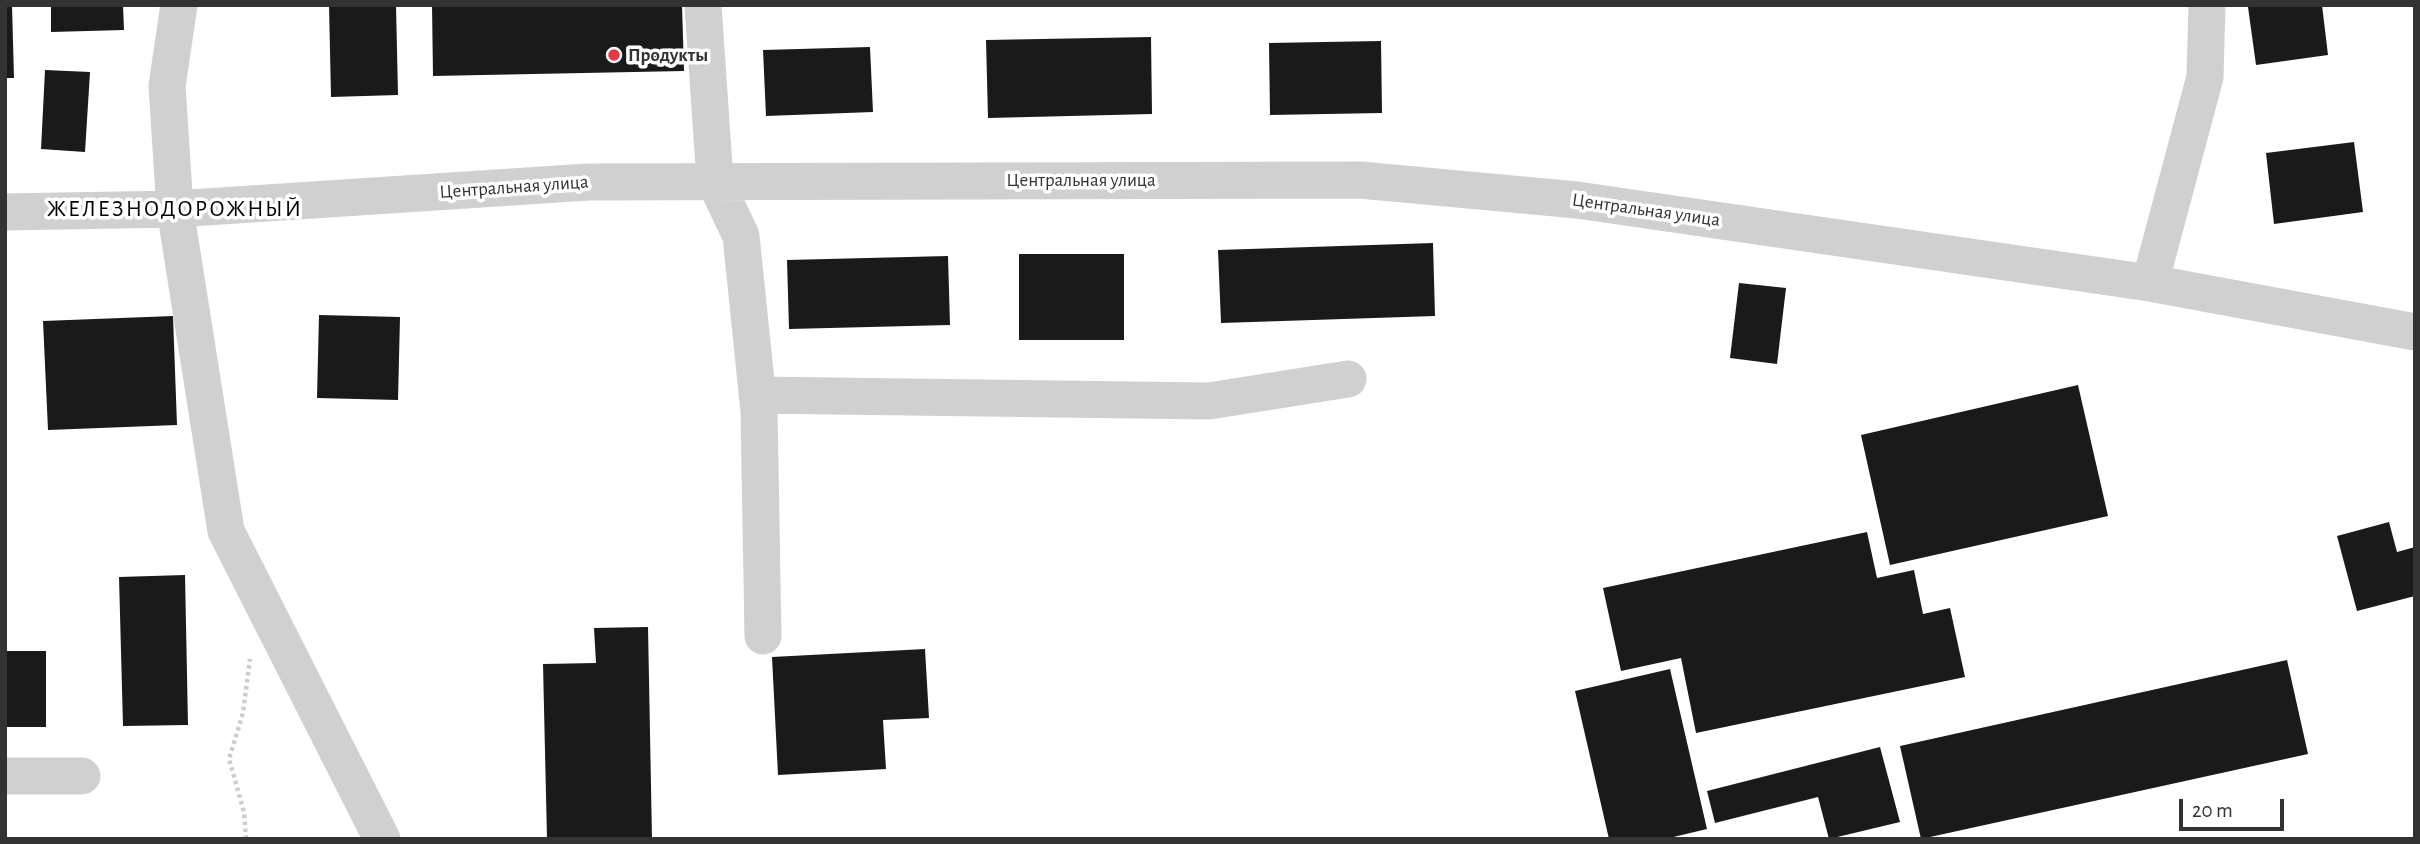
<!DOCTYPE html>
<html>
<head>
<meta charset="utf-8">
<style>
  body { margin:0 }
  #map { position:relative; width:2420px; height:844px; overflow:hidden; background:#fff; font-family:"Alegreya Sans",sans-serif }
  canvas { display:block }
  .frame { position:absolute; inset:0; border:7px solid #333; pointer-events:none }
  .scale { position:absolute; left:2179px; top:799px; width:105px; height:32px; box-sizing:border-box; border:4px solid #333; border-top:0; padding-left:9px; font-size:21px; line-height:24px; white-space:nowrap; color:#333; -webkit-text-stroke:5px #fff; paint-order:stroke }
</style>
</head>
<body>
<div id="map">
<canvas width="2420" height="844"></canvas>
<div class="frame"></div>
<div class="scale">20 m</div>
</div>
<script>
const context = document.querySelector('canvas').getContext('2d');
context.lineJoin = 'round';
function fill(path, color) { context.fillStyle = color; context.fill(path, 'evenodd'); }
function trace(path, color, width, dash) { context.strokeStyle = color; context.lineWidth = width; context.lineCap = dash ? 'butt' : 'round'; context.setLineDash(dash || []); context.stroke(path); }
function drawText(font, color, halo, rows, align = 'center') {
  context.font = font + ' "Alegreya Sans",sans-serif'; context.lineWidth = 7; context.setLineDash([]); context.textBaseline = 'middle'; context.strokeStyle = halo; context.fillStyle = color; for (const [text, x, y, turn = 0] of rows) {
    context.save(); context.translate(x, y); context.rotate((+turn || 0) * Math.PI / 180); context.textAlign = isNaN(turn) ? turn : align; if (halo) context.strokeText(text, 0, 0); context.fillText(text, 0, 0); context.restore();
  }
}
fill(new Path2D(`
  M 5,5 L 12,5 L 14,78 L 5,78 Z
  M 51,5 L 123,5 L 124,30 L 51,32 Z
  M 329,5 L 396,5 L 398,95 L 331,97 Z
  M 432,5 L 682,5 L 684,71 L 433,76 Z
  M 2264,5 L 2322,5 L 2328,55 L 2256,65 L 2248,7 Z
  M 1151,37 L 1152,114 L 988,118 L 986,40 Z
  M 1381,41 L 1382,113 L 1270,115 L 1269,43 Z
  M 870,47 L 873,112 L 766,116 L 763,50 Z
  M 45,70 L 90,72 L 85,152 L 41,149 Z
  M 2354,142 L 2363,212 L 2274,224 L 2266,153 Z
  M 1433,243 L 1435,316 L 1221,323 L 1218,250 Z
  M 1019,254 L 1124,254 L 1124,340 L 1019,340 Z
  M 948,256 L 950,325 L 789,329 L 787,260 Z
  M 1739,283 L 1786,288 L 1777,364 L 1730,358 Z
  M 319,315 L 400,317 L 398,400 L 317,398 Z
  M 173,316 L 177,425 L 48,430 L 43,321 Z
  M 2078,385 L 2108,516 L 1890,565 L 1861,435 Z
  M 2389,522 L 2397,552 L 2415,547 L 2415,596 L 2357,611 L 2337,536 Z
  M 1867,532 L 1877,578 L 1914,570 L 1923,614 L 1950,608 L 1965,677 L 1696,733 L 1681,658 L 1621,671 L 1603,588 Z
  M 185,575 L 188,725 L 123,726 L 119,577 Z
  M 648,627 L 652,839 L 547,839 L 543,664 L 596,663 L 594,628 Z
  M 925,649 L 929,718 L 883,720 L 886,769 L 778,775 L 772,657 Z
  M 5,651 L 46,651 L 46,727 L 5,727 Z
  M 2287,660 L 2308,754 L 1921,839 L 1900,746 Z
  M 1670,669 L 1707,829 L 1665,839 L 1609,839 L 1575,691 Z
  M 1880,747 L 1900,822 L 1829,839 L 1818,797 L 1715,823 L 1707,791 Z`), '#1a1a1a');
trace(new Path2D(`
  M 246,839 L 244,812 L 229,759 L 243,713 L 250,659`), '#cdcdcd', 4.5, [3.5, 3.5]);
trace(new Path2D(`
  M 179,5 L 167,86 L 175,209 L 226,531 L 382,839
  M 703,5 L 715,181 L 741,236 L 759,411 L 763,636
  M 5,212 L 175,209 L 588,182 L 1360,180 L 1577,200 L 2150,283 L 2415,332
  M 2150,283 L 2205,77 L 2207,5
  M 757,395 L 1209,401 L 1348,379
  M 5,776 L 82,776`), '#d0d0d0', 37);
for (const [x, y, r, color] of [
  [614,55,7,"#e63946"]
]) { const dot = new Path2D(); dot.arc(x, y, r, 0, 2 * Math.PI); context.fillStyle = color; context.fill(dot); trace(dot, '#fff', 2.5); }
drawText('bold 19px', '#333', '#fff', [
  ["Продукты",628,55]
], 'left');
drawText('19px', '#333', '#fff', [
  ["Центральная улица",1081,180],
  ["Центральная улица",514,187,-4],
  ["Центральная улица",1646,210,8]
]);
context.letterSpacing = '2px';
drawText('23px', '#000', '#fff', [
  ["ЖЕЛЕЗНОДОРОЖНЫЙ",175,209]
]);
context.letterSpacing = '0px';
</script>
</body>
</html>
